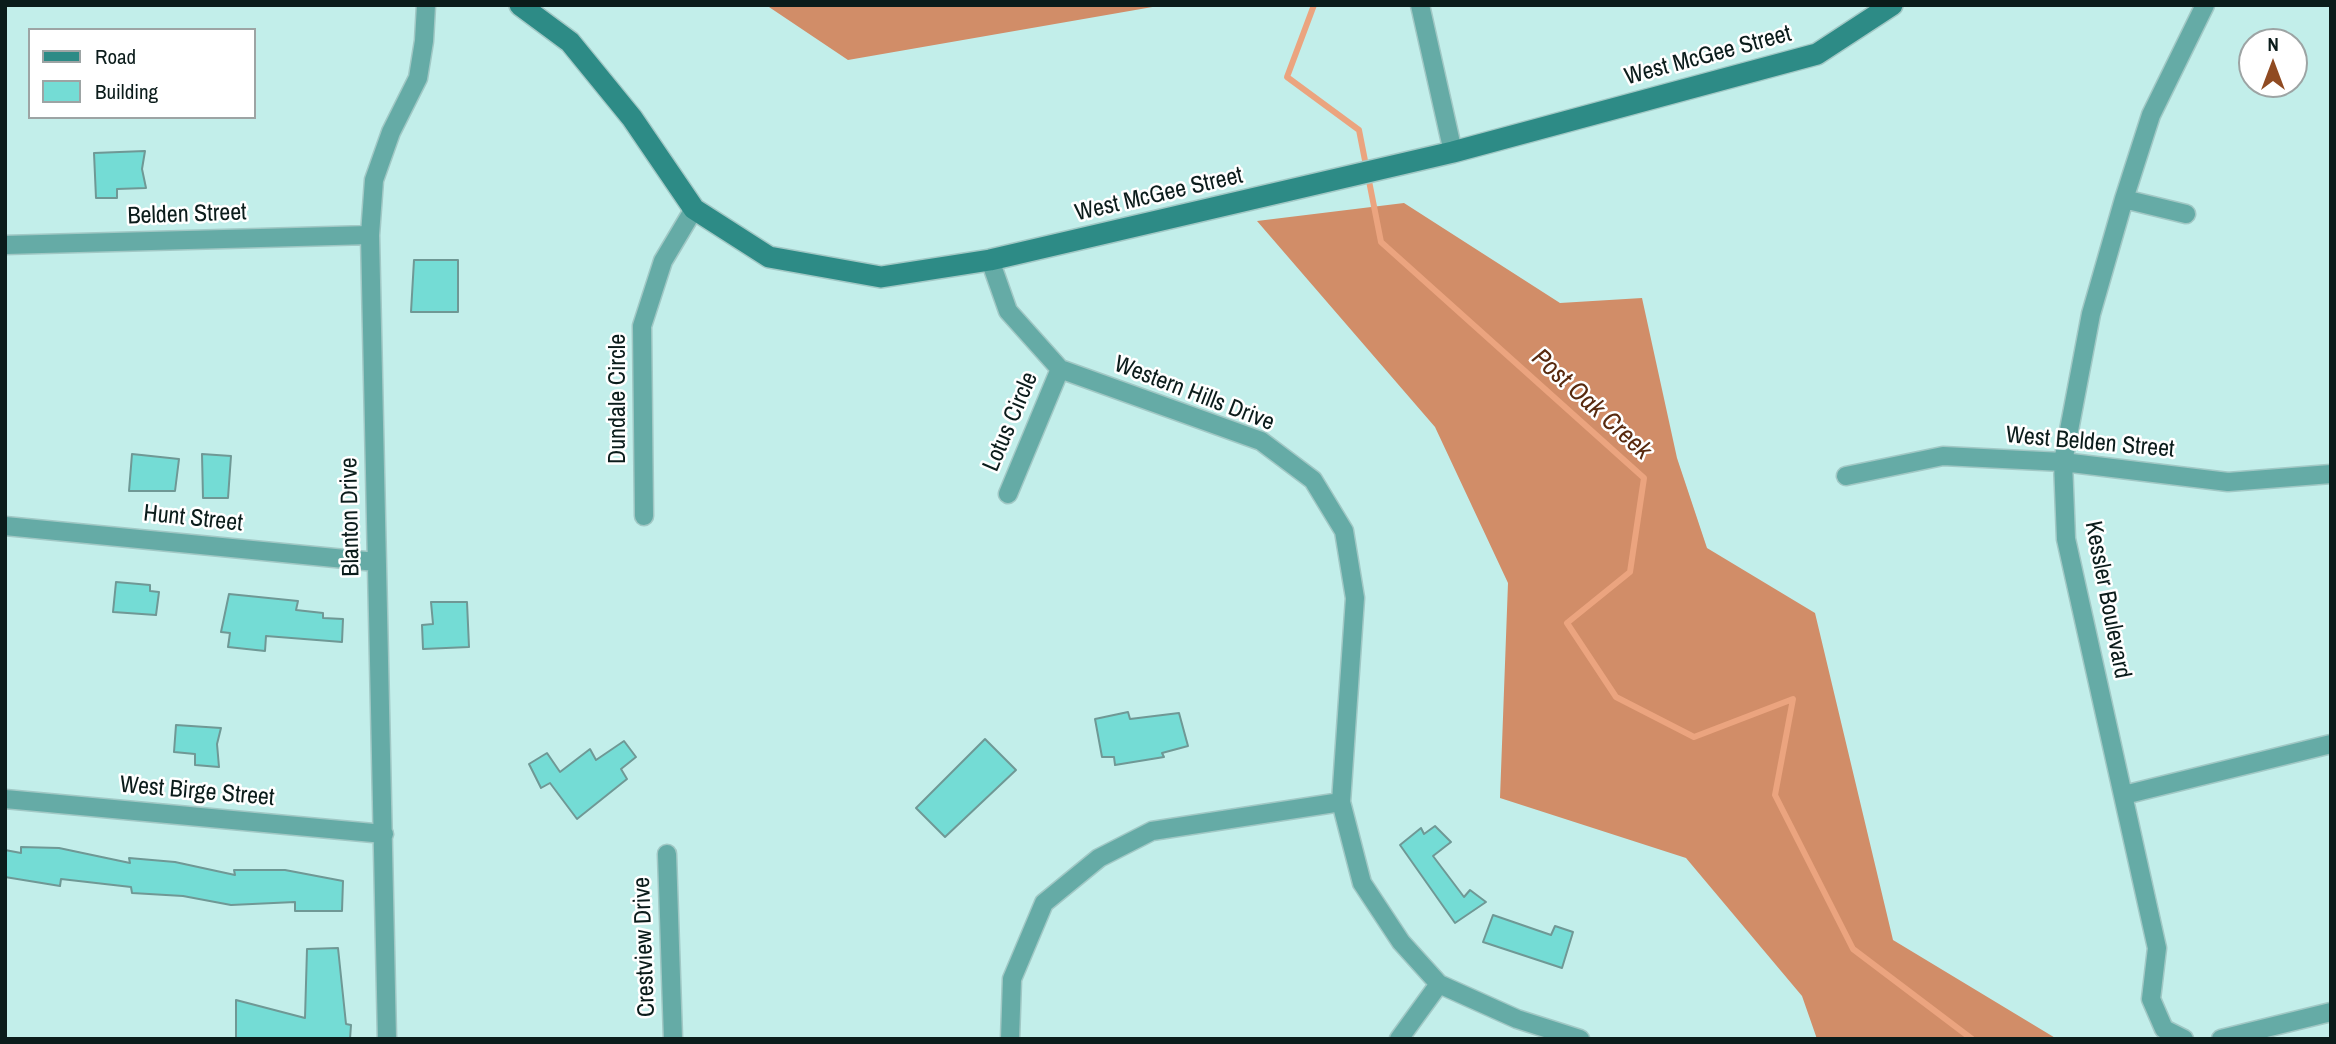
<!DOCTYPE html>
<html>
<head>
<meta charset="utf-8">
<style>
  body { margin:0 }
  #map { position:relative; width:2336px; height:1044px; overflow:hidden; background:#c2eeea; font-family:"Archivo Narrow",sans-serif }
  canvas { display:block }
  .frame { position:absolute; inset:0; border:7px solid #0b1c1b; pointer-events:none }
  .legend { position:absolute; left:28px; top:28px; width:228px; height:91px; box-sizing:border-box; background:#fff; border:2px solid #9da4a4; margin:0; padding:9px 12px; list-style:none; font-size:21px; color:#0b1c1b }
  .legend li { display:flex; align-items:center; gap:14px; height:35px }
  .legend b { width:35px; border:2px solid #9da4a4 }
  .north { position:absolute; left:2238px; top:28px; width:70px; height:70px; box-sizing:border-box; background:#fff; border:2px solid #9da4a4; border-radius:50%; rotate:0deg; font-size:19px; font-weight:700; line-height:28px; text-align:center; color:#0b1c1b }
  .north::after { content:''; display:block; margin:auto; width:24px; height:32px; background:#904b22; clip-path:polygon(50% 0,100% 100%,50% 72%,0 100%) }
</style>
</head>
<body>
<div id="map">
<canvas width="2336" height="1044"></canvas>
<div class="frame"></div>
<ul class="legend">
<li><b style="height:9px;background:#2d8b86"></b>Road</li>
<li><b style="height:19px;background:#74dcd5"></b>Building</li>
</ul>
<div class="north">N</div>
</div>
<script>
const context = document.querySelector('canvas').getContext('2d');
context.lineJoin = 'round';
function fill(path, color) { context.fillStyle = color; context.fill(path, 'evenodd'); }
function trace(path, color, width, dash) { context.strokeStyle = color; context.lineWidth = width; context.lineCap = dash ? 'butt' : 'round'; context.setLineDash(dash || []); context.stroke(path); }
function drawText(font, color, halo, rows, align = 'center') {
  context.font = font + ' "Archivo Narrow",sans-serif'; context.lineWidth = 5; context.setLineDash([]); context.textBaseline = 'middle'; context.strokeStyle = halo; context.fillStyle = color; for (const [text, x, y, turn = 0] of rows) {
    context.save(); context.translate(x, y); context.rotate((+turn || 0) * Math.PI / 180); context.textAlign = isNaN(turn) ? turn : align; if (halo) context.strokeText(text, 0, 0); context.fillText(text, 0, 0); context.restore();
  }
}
fill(new Path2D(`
  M 766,5 L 1164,5 L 848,60 Z
  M 1404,203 L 1560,303 L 1642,298 L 1677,458 L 1707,548 L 1815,613 L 1893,940 L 2057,1039 L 1817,1039 L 1802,996 L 1686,858 L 1500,798 L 1508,583 L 1435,427 L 1257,221 Z`), '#d18d68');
trace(new Path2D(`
  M 1314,5 L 1287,77 L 1359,130 L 1381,242 L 1644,478 L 1630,572 L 1567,623 L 1616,697 L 1694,737 L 1793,699 L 1775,795 L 1853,949 L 1972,1039`), '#eba47f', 6);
const building = new Path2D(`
  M 145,151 L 142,169 L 146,188 L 117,189 L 117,198 L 96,198 L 94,153 Z
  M 414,260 L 458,260 L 458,312 L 411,312 Z
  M 132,454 L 179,459 L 175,491 L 129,491 Z
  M 202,454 L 231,456 L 228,498 L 203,498 Z
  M 116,582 L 150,585 L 150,591 L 159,592 L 156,615 L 113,612 Z
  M 229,594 L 298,601 L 296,610 L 323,613 L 323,618 L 343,619 L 342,642 L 266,636 L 265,651 L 228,647 L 230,633 L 221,632 Z
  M 431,602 L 467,602 L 469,647 L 423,649 L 422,625 L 433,624 Z
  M 1128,712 L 1130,719 L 1179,713 L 1188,746 L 1162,753 L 1164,757 L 1115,765 L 1114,757 L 1102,757 L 1095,719 Z
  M 176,725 L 221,728 L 217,744 L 219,767 L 195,765 L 195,754 L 174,752 Z
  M 985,739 L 1016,770 L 945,837 L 916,808 Z
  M 624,741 L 636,757 L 621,769 L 627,779 L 577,819 L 550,783 L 541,788 L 529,764 L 547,753 L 560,772 L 590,749 L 596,760 Z
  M 1435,826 L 1451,842 L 1433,856 L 1464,897 L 1470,890 L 1486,902 L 1455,923 L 1400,845 L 1421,828 L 1424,834 Z
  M 21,847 L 59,848 L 130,863 L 129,858 L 175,862 L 235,875 L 234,870 L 285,870 L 343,881 L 342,911 L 295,911 L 295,902 L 231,905 L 183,896 L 132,893 L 131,887 L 61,879 L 60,886 L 5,877 L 5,850 L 21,853 Z
  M 1493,915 L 1551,935 L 1555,926 L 1573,932 L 1562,968 L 1483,942 Z
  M 338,948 L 346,1024 L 351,1025 L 350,1039 L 236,1039 L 236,1000 L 305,1018 L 307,949 Z`);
fill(building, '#74dcd5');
trace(building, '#6f9895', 2);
const street = new Path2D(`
  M 1420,5 L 1453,152
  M 2124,199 L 2186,214
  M 5,245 L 370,235
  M 990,260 L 1008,311 L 1060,369 L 1261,441 L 1313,480 L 1344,531 L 1355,598 L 1341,802
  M 1846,476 L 1943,456 L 2063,462 L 2228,482 L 2331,474
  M 1008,494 L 1060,369
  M 644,516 L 642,326 L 663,261 L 694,209
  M 5,526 L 376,562
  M 2124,795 L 2331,744
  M 5,799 L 384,834
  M 667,854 L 673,1039
  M 387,1039 L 370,235 L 374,180 L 391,132 L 418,78 L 424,41 L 426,5
  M 1010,1039 L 1012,979 L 1044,903 L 1099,858 L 1152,831 L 1341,802 L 1362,883 L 1401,942 L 1439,984 L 1517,1019 L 1580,1039
  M 1399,1039 L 1439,984
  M 2184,1039 L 2164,1029 L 2151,999 L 2157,948 L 2066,539 L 2063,462 L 2091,314 L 2124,199 L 2151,115 L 2205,5
  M 2221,1039 L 2331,1012`);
const secondary = new Path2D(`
  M 520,5 L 570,42 L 632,118 L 694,209 L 769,257 L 881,277 L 990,260 L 1453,152 L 1817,54 L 1892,5`);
trace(street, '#a1c8c5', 21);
trace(secondary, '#a1c8c5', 24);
trace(street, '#65aba6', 18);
trace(secondary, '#2d8b86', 21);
drawText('24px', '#0b1c1b', '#fff', [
  ["West McGee Street",1708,56,-15],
  ["West McGee Street",1159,195,-13],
  ["Belden Street",187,215,-2],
  ["Western Hills Drive",1194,394,21],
  ["Dundale Circle",619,399,-90],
  ["Lotus Circle",1011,422,-67],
  ["West Belden Street",2090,443,5],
  ["Blanton Drive",351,517,-91],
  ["Hunt Street",193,519,6],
  ["Kessler Boulevard",2107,600,79],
  ["West Birge Street",197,792,5],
  ["Crestview Drive",645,947,-92]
]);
drawText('italic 26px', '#582a0f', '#fff', [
  ["Post Oak Creek",1591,405,42]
]);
</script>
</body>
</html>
